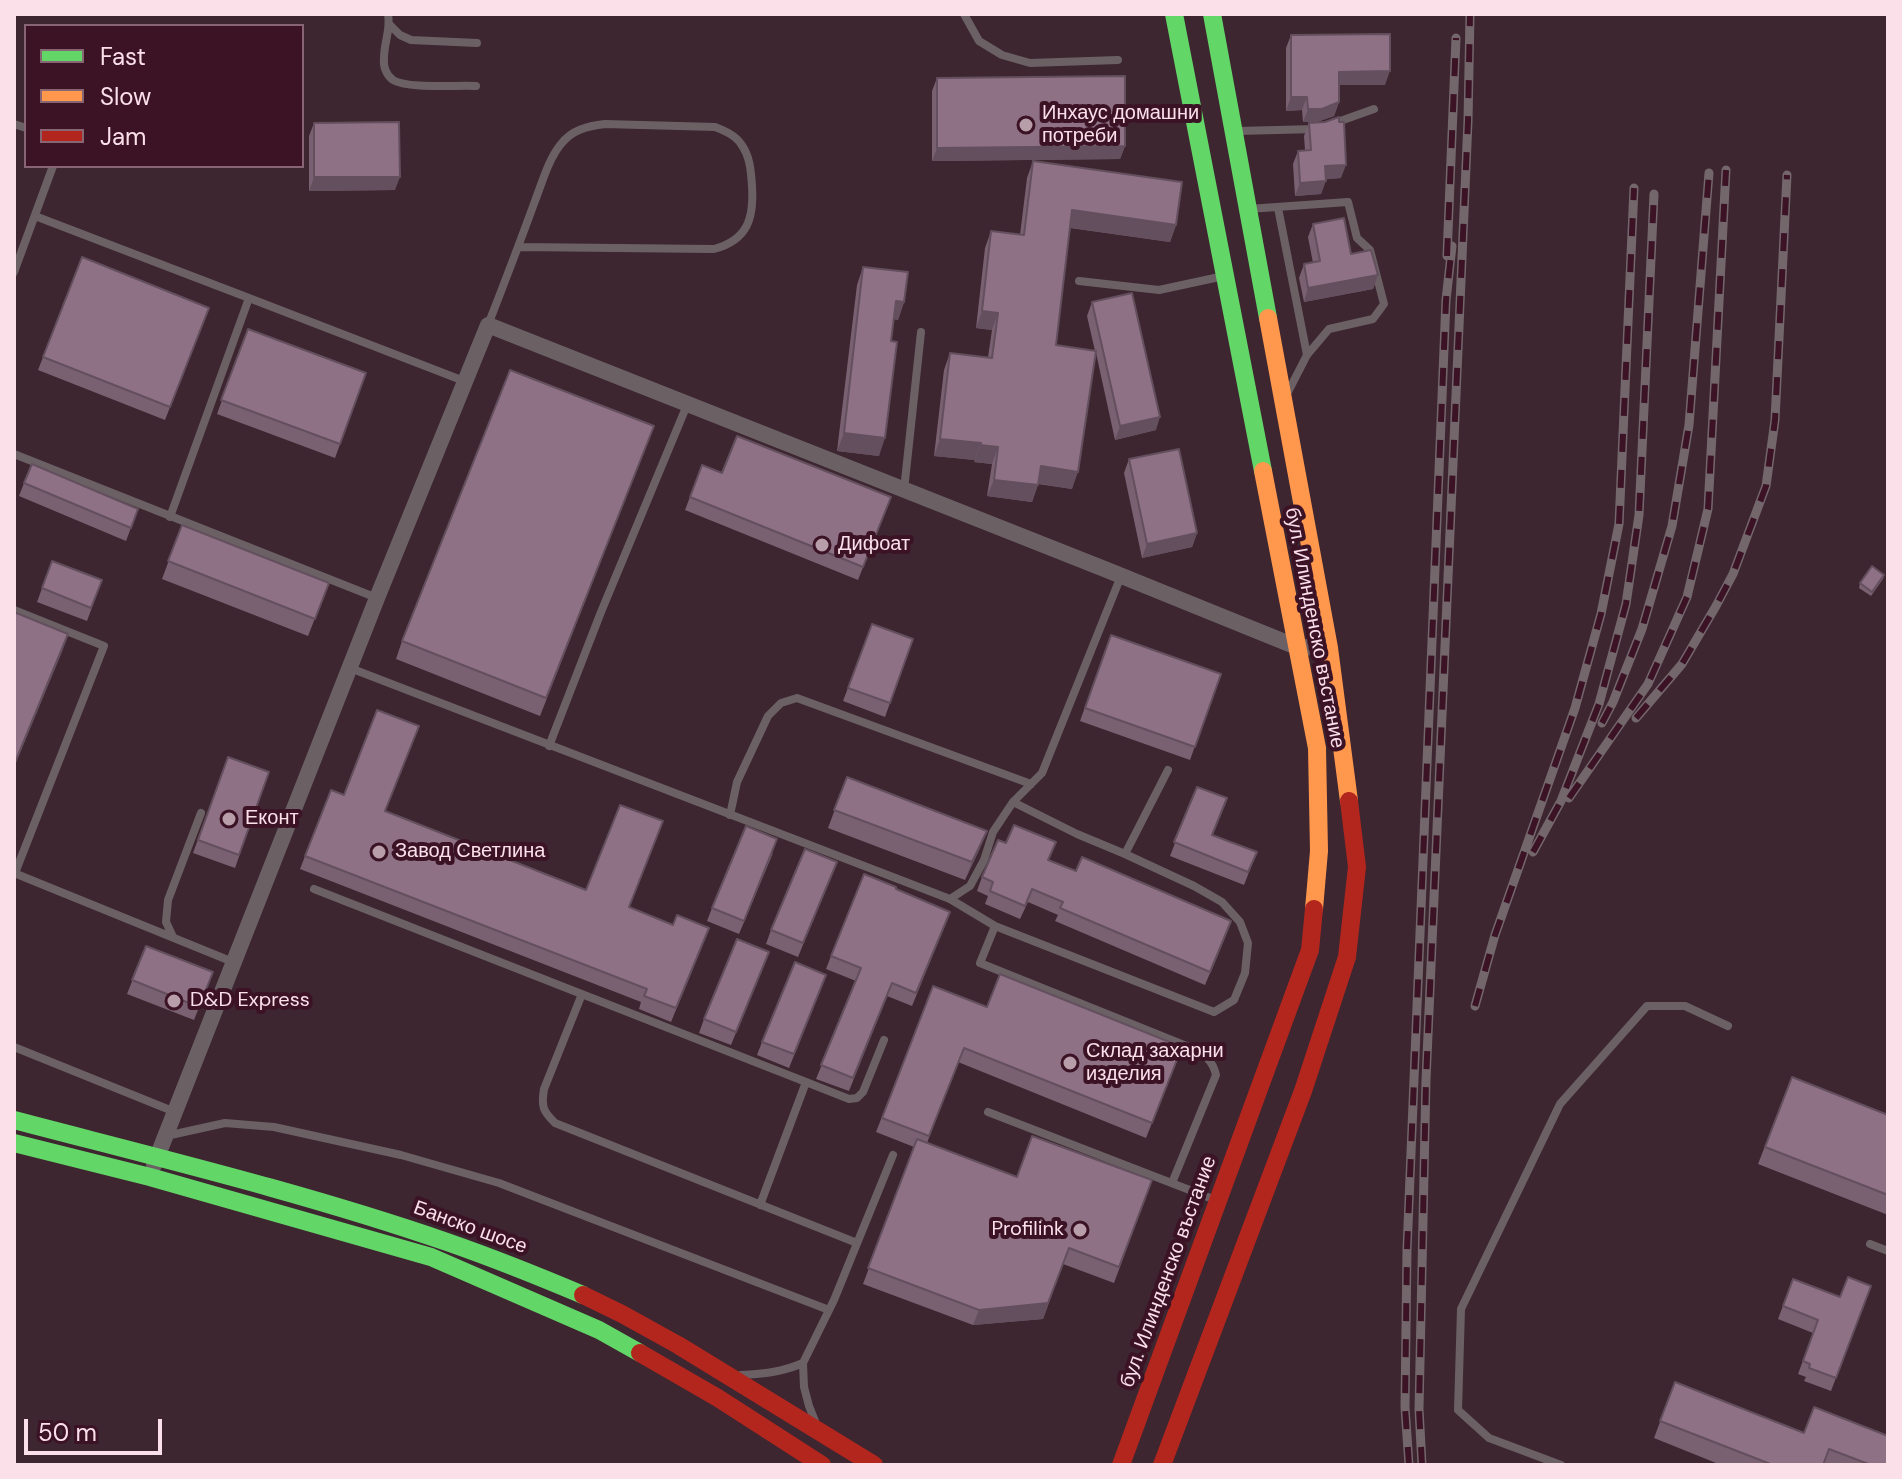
<!DOCTYPE html>
<html>
<head>
<meta charset="utf-8">
<style>
  body { margin:0 }
  #map { position:relative; width:1902px; height:1479px; overflow:hidden; background:#3d2630; font-family:"DM Sans",sans-serif }
  canvas { display:block }
  .frame { position:absolute; inset:0; border:16px solid #fbdfe9; pointer-events:none }
  .legend { position:absolute; left:24px; top:24px; width:280px; height:144px; box-sizing:border-box; background:#3b1325; border:2px solid #886573; margin:0; padding:10px 14px; list-style:none; font-size:24px; color:#fbdfe9 }
  .legend li { display:flex; align-items:center; gap:16px; height:40px }
  .legend b { width:40px; border:2px solid #886573 }
  .scale { position:absolute; left:24px; top:1419px; width:138px; height:36px; box-sizing:border-box; border:4px solid #fbdfe9; border-top:0; padding-left:10px; font-size:24px; line-height:28px; white-space:nowrap; color:#fbdfe9; -webkit-text-stroke:6px #3b1325; paint-order:stroke }
</style>
</head>
<body>
<div id="map">
<canvas width="1902" height="1479"></canvas>
<div class="frame"></div>
<ul class="legend">
<li><b style="height:10px;background:#63d668"></b>Fast</li>
<li><b style="height:10px;background:#ff974d"></b>Slow</li>
<li><b style="height:10px;background:#b3261e"></b>Jam</li>
</ul>
<div class="scale">50 m</div>
</div>
<script>
const context = document.querySelector('canvas').getContext('2d');
context.lineJoin = 'round';
function trace(path, color, width, dash) { context.strokeStyle = color; context.lineWidth = width; context.lineCap = dash ? 'butt' : 'round'; context.setLineDash(dash || []); context.stroke(path); }
function fill(path, color) { context.fillStyle = color; context.fill(path, 'evenodd'); }
function drawText(font, color, halo, rows, align = 'center') {
  context.font = font + ' "DM Sans",sans-serif'; context.lineWidth = 8; context.setLineDash([]); context.textBaseline = 'middle'; context.strokeStyle = halo; context.fillStyle = color; for (const [text, x, y, turn = 0] of rows) {
    context.save(); context.translate(x, y); context.rotate((+turn || 0) * Math.PI / 180); context.textAlign = isNaN(turn) ? turn : align; if (halo) context.strokeText(text, 0, 0); context.fillText(text, 0, 0); context.restore();
  }
}
trace(new Path2D(`
  M 388,14 C 391,30 384,42 384,58 C 383,66 386,75 393,80 C 407,89 457,85 476,86
  M 964,14 L 979,41 L 1002,55 L 1030,63 L 1118,60
  M 390,25 L 400,35 L 411,40 L 477,43
  M 14,124 L 26,128
  M 1329,125 L 1374,109
  M 1237,131 L 1316,129
  M 1278,208 L 1307,355
  M 1248,209 L 1348,202 L 1357,238 L 1370,250 L 1384,304 L 1373,319 L 1329,329 L 1307,355 L 1288,392
  M 35,216 L 249,298
  M 14,272 L 53,166
  M 1079,281 L 1159,290 L 1224,276
  M 488,325 C 504,284 520,242 535,201 C 542,183 548,160 561,144 C 572,130 587,126 605,124 L 715,127 C 725,131 735,135 741,144 C 750,156 751,171 752,186 C 754,218 748,240 714,249 L 518,247
  M 14,454 L 377,598
  M 904,490 L 921,332
  M 170,517 L 249,298 L 464,381
  M 14,610 L 104,646 L 15,873
  M 350,668 L 950,899 L 995,926 L 1214,1012 L 1234,1000 L 1245,973 L 1248,943 L 1240,922 L 1222,902 L 1194,886 L 1125,854 L 1077,834 L 1013,802
  M 549,746 L 601,612 L 687,405
  M 730,815 L 737,782 L 768,716 L 781,703 L 797,698 L 1031,784
  M 1125,854 L 1168,770
  M 14,873 L 233,962
  M 314,889 L 806,1082 L 760,1205
  M 950,899 L 970,886 L 984,860 L 993,832 L 1013,802 L 1042,773 L 1121,576
  M 995,926 L 980,963 L 1189,1047 C 1204,1055 1212,1058 1216,1075 L 1172,1183
  M 173,937 L 166,922 L 168,900 L 201,813
  M 582,994 L 544,1089 C 541,1107 543,1111 555,1123 L 857,1243
  M 14,1047 L 175,1112
  M 806,1082 L 849,1099 L 857,1098 L 863,1092 L 884,1040
  M 988,1112 L 1218,1201
  M 166,1136 L 225,1123 L 274,1127 L 401,1155 L 499,1183 L 829,1310
  M 1870,1244 L 1888,1251
  M 741,1375 C 764,1374 782,1372 803,1363
  M 815,1421 L 809,1406 L 804,1387 L 803,1363 L 834,1300 L 893,1155
  M 1561,1465 L 1489,1438 L 1458,1410 L 1461,1309 L 1560,1104 L 1647,1006 L 1685,1006 L 1728,1026`), '#6b6165', 8);
trace(new Path2D(`
  M 154,1165 L 377,598 L 488,325 L 1107,570 L 1297,647 L 1329,648`), '#6b6165', 16);
trace(new Path2D(`
  M 1174,14 L 1263,471
  M 1212,14 L 1268,318
  M 14,1120 C 159,1158 305,1193 447,1242 C 493,1258 538,1276 583,1295
  M 14,1143 L 150,1177 L 431,1257 L 599,1330 L 640,1353`), '#63d668', 18);
trace(new Path2D(`
  M 1268,318 L 1329,648 L 1349,801
  M 1263,471 L 1317,748 L 1319,851 L 1314,909`), '#ff974d', 18);
trace(new Path2D(`
  M 583,1295 L 622,1314 L 678,1345 L 874,1465
  M 640,1353 L 718,1398 L 822,1465
  M 1121,1465 L 1310,950 L 1314,909
  M 1162,1465 L 1303,1091 L 1347,957 L 1357,867 L 1349,801`), '#b3261e', 18);
const rail = new Path2D(`
  M 1447,256 L 1456,38
  M 1636,718 L 1682,664 L 1716,606 L 1733,574 L 1766,486 L 1775,420 L 1787,175
  M 1602,723 L 1613,702 L 1642,629 L 1672,526 L 1689,425 L 1709,173
  M 1569,798 L 1648,684 L 1687,597 L 1708,509 L 1726,170
  M 1533,852 L 1561,801 L 1599,704 L 1626,604 L 1639,515 L 1654,194
  M 1475,1006 L 1495,935 L 1575,708 L 1601,614 L 1619,524 L 1634,188
  M 1409,1465 L 1405,1407 L 1407,1250 L 1446,300 L 1452,246
  M 1422,1465 L 1419,1409 L 1426,1080 L 1468,121 L 1470,14`);
trace(rail, '#74676c', 9);
trace(rail, '#3b1325', 6, [18]);
fill(new Path2D(`
  M 1291,35 L 1385,85 L 1339,85 L 1339,102 L 1334,116 L 1317,122 L 1303,122 L 1302,110 L 1286,111 L 1286,48 Z
  M 937,78 L 1125,146 L 1120,159 L 932,161 L 932,91 Z
  M 314,123 L 395,190 L 309,191 L 309,136 Z
  M 1309,123 L 1341,178 L 1326,179 L 1321,194 L 1295,196 L 1293,164 L 1298,151 L 1305,150 L 1304,136 Z
  M 1033,161 L 1176,225 L 1170,242 L 1070,228 L 1056,345 L 1095,351 L 1087,316 L 1092,302 L 1156,430 L 1115,440 L 1096,353 L 1072,489 L 1038,484 L 1032,502 L 987,496 L 992,464 L 974,462 L 975,460 L 934,456 L 944,370 L 950,353 L 988,357 L 992,330 L 976,328 L 985,248 L 991,231 L 1020,235 L 1027,178 Z
  M 1313,224 L 1378,275 L 1373,289 L 1304,302 L 1299,278 L 1304,264 L 1313,263 L 1308,237 Z
  M 82,257 L 209,308 L 165,420 L 38,370 Z
  M 863,267 L 904,302 L 898,320 L 894,319 L 879,456 L 837,451 L 857,285 Z
  M 248,329 L 366,373 L 335,458 L 217,414 Z
  M 654,426 L 540,716 L 396,659 L 402,641 Z
  M 1129,459 L 1197,533 L 1192,547 L 1142,558 L 1124,473 Z
  M 702,465 L 722,473 L 891,497 L 858,580 L 685,510 Z
  M 24,483 L 138,509 L 126,541 L 19,496 Z
  M 182,525 L 329,583 L 308,636 L 162,579 Z
  M 52,561 L 102,580 L 87,621 L 37,602 Z
  M 1884,575 L 1883,579 L 1871,596 L 1859,588 L 1860,583 Z
  M 872,624 L 913,639 L 885,717 L 843,701 Z
  M 1111,635 L 1221,674 L 1190,760 L 1080,721 Z
  M 228,757 L 269,772 L 235,868 L 193,853 Z
  M 847,777 L 980,848 L 965,880 L 828,828 Z
  M 1197,787 L 1212,835 L 1257,852 L 1244,885 L 1170,856 Z
  M 331,790 L 630,907 L 704,941 L 671,1022 L 639,1009 L 641,1002 L 300,869 Z
  M 1006,843 L 1226,935 L 1205,985 L 1055,921 L 1058,915 L 1028,902 L 1020,919 L 985,904 L 988,896 L 977,891 L 982,877 Z
  M 773,853 L 739,934 L 707,921 L 712,908 Z
  M 837,862 L 798,957 L 766,944 L 771,930 Z
  M 896,889 L 945,925 L 912,1006 L 887,996 L 849,1091 L 816,1079 L 856,981 L 826,969 L 831,956 Z
  M 146,946 L 213,972 L 194,1020 L 127,994 Z
  M 769,952 L 731,1045 L 699,1033 L 704,1019 Z
  M 933,986 L 987,1007 L 1182,1047 L 1146,1138 L 958,1062 L 927,1143 L 1017,1177 L 1152,1180 L 1114,1283 L 1063,1264 L 1043,1319 L 973,1325 L 863,1284 L 914,1147 L 876,1132 Z
  M 821,988 L 789,1068 L 757,1055 L 762,1042 Z
  M 1792,1077 L 1888,1115 L 1888,1215 L 1758,1164 Z
  M 1793,1279 L 1840,1297 L 1871,1286 L 1831,1391 L 1804,1381 L 1806,1377 L 1798,1374 L 1813,1333 L 1778,1319 Z
  M 1675,1382 L 1888,1465 L 1721,1465 L 1654,1438 Z`), '#7a6172');
fill(new Path2D(`
  M 1390,71 L 1385,85 L 1334,85 L 1339,72 Z
  M 1291,97 L 1307,97 L 1302,110 L 1286,111 Z
  M 1339,102 L 1334,116 L 1317,122 L 1303,122 L 1308,109 Z
  M 1125,146 L 1120,159 L 932,161 L 937,148 Z
  M 1346,165 L 1341,178 L 1320,180 L 1325,166 Z
  M 314,177 L 400,177 L 395,190 L 309,191 Z
  M 1326,181 L 1321,194 L 1295,196 L 1300,183 Z
  M 1072,210 L 1176,225 L 1170,242 L 1065,227 Z
  M 1378,275 L 1373,289 L 1304,302 L 1308,288 Z
  M 896,301 L 904,302 L 898,320 L 889,318 Z
  M 982,311 L 998,313 L 992,330 L 976,328 Z
  M 1160,417 L 1156,430 L 1115,440 L 1120,426 Z
  M 844,433 L 885,438 L 879,456 L 837,451 Z
  M 940,439 L 981,443 L 975,460 L 934,456 Z
  M 980,445 L 998,447 L 992,464 L 974,462 Z
  M 1041,466 L 1078,472 L 1072,489 L 1035,483 Z
  M 994,480 L 1038,485 L 1032,502 L 987,496 Z
  M 1197,533 L 1192,547 L 1142,558 L 1147,544 Z
  M 68,634 L 62,652 L 14,767 L 14,765 Z
  M 987,831 L 980,848 L 965,880 L 972,862 Z
  M 1069,1248 L 1043,1319 L 973,1325 L 979,1310 Z`), '#634f5d');
const building = new Path2D(`
  M 1390,34 L 1390,71 L 1339,72 L 1339,102 L 1322,109 L 1308,109 L 1307,97 L 1291,97 L 1291,35 Z
  M 1125,76 L 1125,146 L 937,148 L 937,78 Z
  M 1339,117 L 1339,122 L 1344,122 L 1346,165 L 1325,166 L 1326,181 L 1300,183 L 1298,151 L 1311,150 L 1309,123 L 1325,122 Z
  M 399,122 L 400,177 L 314,177 L 314,123 Z
  M 1033,161 L 1182,182 L 1176,225 L 1072,210 L 1056,345 L 1096,351 L 1078,472 L 1041,466 L 1038,485 L 994,480 L 998,447 L 980,445 L 981,443 L 940,439 L 950,353 L 992,358 L 998,313 L 982,311 L 991,231 L 1024,235 Z
  M 1344,218 L 1351,254 L 1371,250 L 1378,275 L 1308,288 L 1304,264 L 1320,261 L 1313,224 Z
  M 82,257 L 209,308 L 170,407 L 43,357 Z
  M 863,267 L 908,272 L 904,302 L 896,301 L 891,341 L 897,342 L 885,438 L 844,433 Z
  M 1132,293 L 1160,417 L 1120,426 L 1092,302 Z
  M 248,329 L 366,373 L 340,444 L 221,400 Z
  M 510,370 L 654,426 L 546,698 L 402,641 Z
  M 737,436 L 891,497 L 863,567 L 690,497 L 702,465 L 722,473 Z
  M 1179,449 L 1197,533 L 1147,544 L 1129,459 Z
  M 32,464 L 138,509 L 131,528 L 24,483 Z
  M 182,525 L 329,583 L 315,619 L 168,561 Z
  M 52,561 L 102,580 L 91,608 L 42,588 Z
  M 1872,566 L 1884,575 L 1872,592 L 1860,583 Z
  M 14,612 L 68,634 L 14,765 Z
  M 872,624 L 913,639 L 890,703 L 848,688 Z
  M 1111,635 L 1221,674 L 1195,747 L 1085,708 Z
  M 377,710 L 419,726 L 385,811 L 586,890 L 620,805 L 663,821 L 629,907 L 673,925 L 677,915 L 709,928 L 676,1008 L 644,996 L 647,989 L 305,856 L 331,790 L 344,795 Z
  M 228,757 L 269,772 L 239,855 L 198,840 Z
  M 847,777 L 987,831 L 972,862 L 834,810 Z
  M 1197,787 L 1227,798 L 1212,835 L 1257,852 L 1248,872 L 1174,842 Z
  M 1014,825 L 1056,842 L 1048,860 L 1076,871 L 1082,857 L 1231,921 L 1210,972 L 1060,908 L 1063,902 L 1032,889 L 1025,906 L 990,891 L 993,882 L 982,877 L 998,840 L 1006,843 Z
  M 746,826 L 777,839 L 744,921 L 712,908 Z
  M 805,849 L 837,862 L 803,943 L 771,930 Z
  M 864,874 L 896,887 L 896,889 L 950,912 L 916,993 L 892,983 L 853,1078 L 821,1065 L 861,968 L 831,956 Z
  M 737,939 L 769,952 L 736,1032 L 704,1019 Z
  M 146,946 L 213,972 L 199,1007 L 132,980 Z
  M 795,962 L 826,975 L 794,1054 L 762,1042 Z
  M 1000,974 L 1182,1047 L 1152,1123 L 964,1048 L 929,1136 L 882,1118 L 933,986 L 987,1007 Z
  M 1792,1077 L 1888,1115 L 1888,1195 L 1765,1147 Z
  M 1032,1136 L 1152,1180 L 1119,1267 L 1069,1248 L 1048,1303 L 979,1310 L 868,1268 L 917,1139 L 1017,1177 Z
  M 1848,1277 L 1871,1286 L 1836,1378 L 1809,1368 L 1810,1364 L 1803,1361 L 1818,1320 L 1783,1306 L 1793,1279 L 1840,1297 Z
  M 1675,1382 L 1804,1433 L 1814,1407 L 1888,1436 L 1888,1465 L 1871,1465 L 1829,1449 L 1823,1465 L 1773,1465 L 1660,1421 Z`);
fill(building, '#8e7185');
trace(building, '#634f5d', 2);
for (const [x, y, r, color] of [
  [1026,125,8,"#b89ea8"],
  [822,545,8,"#b89ea8"],
  [229,819,8,"#b89ea8"],
  [379,852,8,"#b89ea8"],
  [174,1001,8,"#b89ea8"],
  [1070,1063,8,"#b89ea8"],
  [1080,1230,8,"#b89ea8"]
]) { const dot = new Path2D(); dot.arc(x, y, r, 0, 2 * Math.PI); context.fillStyle = color; context.fill(dot); trace(dot, '#3b1325', 3); }
drawText('20px', '#fbdfe9', '#3b1325', [
  ["Инхаус домашни",1042,114],
  ["потреби",1042,137],
  ["Дифоат",838,545],
  ["Еконт",245,819],
  ["Завод Светлина",395,852],
  ["D&D Express",190,1001],
  ["Склад захарни",1086,1052],
  ["изделия",1086,1075],
  ["Profilink",1064,1230,"right"]
], 'left');
drawText('20px', '#fbdfe9', '#3b1325', [
  ["бул. Илинденско въстание",1314,628,79],
  ["Банско шосе",470,1228,20],
  ["бул. Илинденско въстание",1169,1272,-70]
]);
</script>
</body>
</html>
